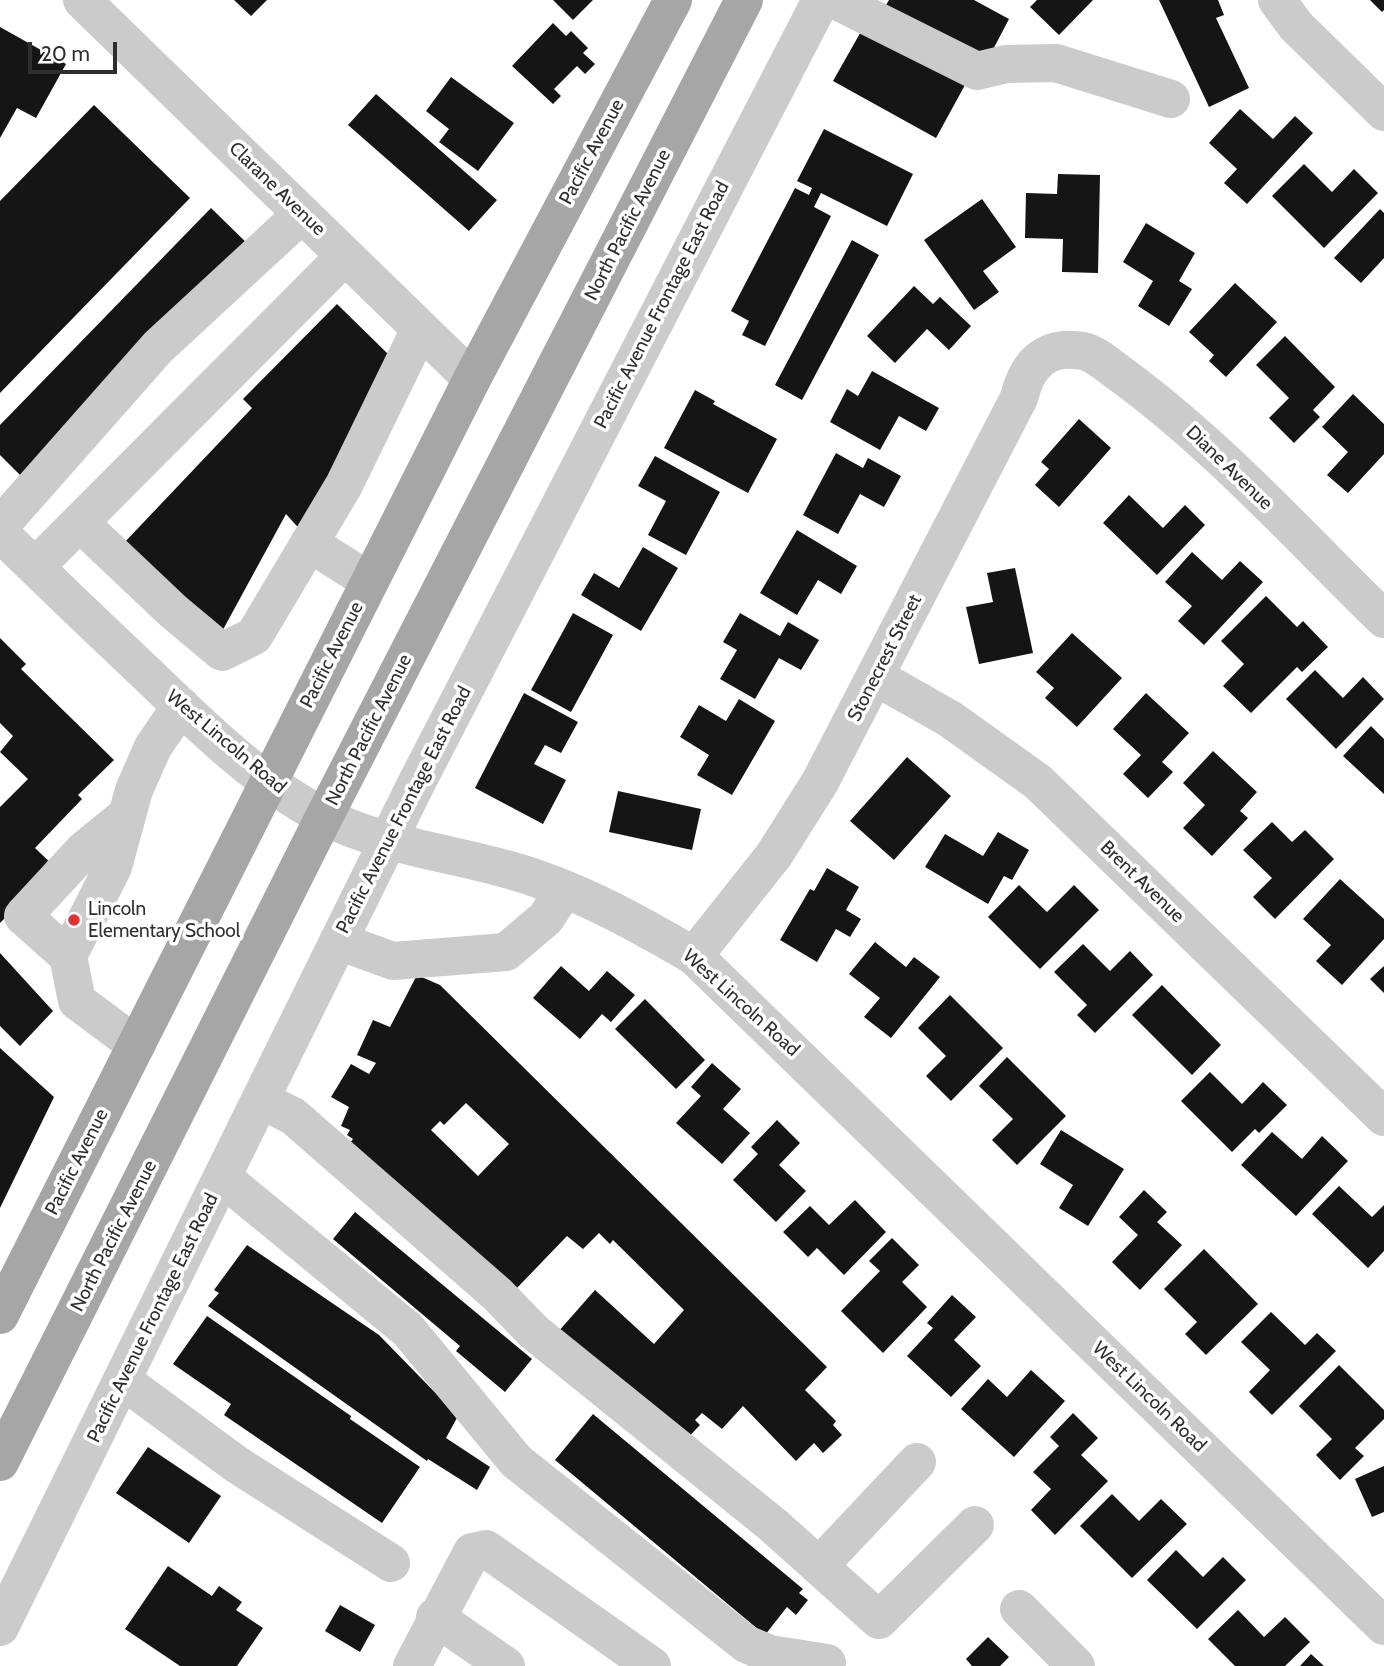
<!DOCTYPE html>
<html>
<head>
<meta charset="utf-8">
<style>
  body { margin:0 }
  #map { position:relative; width:1384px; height:1666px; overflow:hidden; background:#fff; font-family:Cabin,sans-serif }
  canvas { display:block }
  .scale { position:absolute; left:28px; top:42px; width:89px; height:32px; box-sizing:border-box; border:4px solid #2e2e2e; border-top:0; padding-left:9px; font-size:21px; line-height:24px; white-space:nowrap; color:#2e2e2e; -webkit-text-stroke:5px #fff; paint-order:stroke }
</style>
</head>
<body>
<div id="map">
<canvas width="1384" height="1666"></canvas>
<div class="scale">20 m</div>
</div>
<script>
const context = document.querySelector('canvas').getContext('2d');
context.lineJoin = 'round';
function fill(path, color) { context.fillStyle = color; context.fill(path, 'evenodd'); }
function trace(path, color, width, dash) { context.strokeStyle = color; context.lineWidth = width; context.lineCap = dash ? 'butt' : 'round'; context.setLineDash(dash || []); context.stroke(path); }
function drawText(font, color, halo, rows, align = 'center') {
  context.font = font + ' Cabin,sans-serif'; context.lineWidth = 7; context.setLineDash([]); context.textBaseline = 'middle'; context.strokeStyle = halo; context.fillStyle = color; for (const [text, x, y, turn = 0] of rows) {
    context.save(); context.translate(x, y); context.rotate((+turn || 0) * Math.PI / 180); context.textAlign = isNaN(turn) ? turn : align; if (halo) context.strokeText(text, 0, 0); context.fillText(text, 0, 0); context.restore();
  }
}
fill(new Path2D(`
  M 234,0 L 267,0 L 251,16 Z
  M 553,0 L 593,0 L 573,20 Z
  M 889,0 L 974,0 L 1009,19 L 987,61 L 886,5 Z
  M 1037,0 L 1093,0 L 1059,35 L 1030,7 Z
  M 1159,0 L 1218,0 L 1224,15 L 1216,18 L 1249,88 L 1209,107 Z
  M 1370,0 L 1384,0 L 1384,10 L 1382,12 Z
  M 553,23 L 566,36 L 571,31 L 588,48 L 583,53 L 595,64 L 585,74 L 577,66 L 554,89 L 561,96 L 553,104 L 512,66 Z
  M 0,27 L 66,64 L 36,118 L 17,108 L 0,138 Z
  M 863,28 L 965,85 L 936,138 L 833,81 Z
  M 451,77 L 514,123 L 478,171 L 439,142 L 449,129 L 426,111 Z
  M 376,94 L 497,200 L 469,231 L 348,125 Z
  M 94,105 L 190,198 L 0,393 L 0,201 Z
  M 1240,109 L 1273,139 L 1295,116 L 1313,133 L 1247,204 L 1224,183 L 1237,169 L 1209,143 Z
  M 824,129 L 913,174 L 887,226 L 821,193 L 814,207 L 831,216 L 765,346 L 742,335 L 749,321 L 731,311 L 795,188 L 809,195 L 812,188 L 797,181 Z
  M 1304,164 L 1332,192 L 1354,169 L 1378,193 L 1324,248 L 1272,196 Z
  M 1058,174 L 1100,175 L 1098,273 L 1062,272 L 1063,239 L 1025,238 L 1026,193 L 1057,194 Z
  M 982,199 L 1016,247 L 983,271 L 999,292 L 974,310 L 924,240 Z
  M 211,208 L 255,251 L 27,482 L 0,455 L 0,425 Z
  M 1380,209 L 1384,213 L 1384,258 L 1361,283 L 1334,258 Z
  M 1146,223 L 1195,253 L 1179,281 L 1192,289 L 1169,326 L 1138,306 L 1153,281 L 1123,262 Z
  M 852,240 L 879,255 L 802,400 L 775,385 Z
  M 1235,283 L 1277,322 L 1226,377 L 1209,361 L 1214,355 L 1189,332 Z
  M 914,286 L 933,304 L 940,297 L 971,326 L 949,350 L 927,329 L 895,363 L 867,336 Z
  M 337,304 L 388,354 L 304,534 L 286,514 L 219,637 L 123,544 L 252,408 L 243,399 Z
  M 1285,336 L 1335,387 L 1313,410 L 1320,417 L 1294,443 L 1269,418 L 1289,398 L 1256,365 Z
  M 872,371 L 939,408 L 926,431 L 899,416 L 880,450 L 830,422 L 847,389 L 858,396 Z
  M 695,390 L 715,401 L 713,404 L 777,439 L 748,493 L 664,448 Z
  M 1353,394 L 1384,424 L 1384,454 L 1348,493 L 1327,475 L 1348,452 L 1322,427 Z
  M 1079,419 L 1111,448 L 1059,507 L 1035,485 L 1049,469 L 1041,462 Z
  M 836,453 L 863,468 L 868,458 L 901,476 L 884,507 L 860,494 L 838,534 L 803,515 Z
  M 655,456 L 720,492 L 686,555 L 648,535 L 666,501 L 638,486 Z
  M 1129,495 L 1163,528 L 1185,505 L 1205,525 L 1157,575 L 1103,523 Z
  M 797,530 L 857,566 L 841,594 L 818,580 L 797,615 L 760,593 Z
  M 643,547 L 678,568 L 641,631 L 581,595 L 594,573 L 619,588 Z
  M 1192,552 L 1222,580 L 1240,561 L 1263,582 L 1204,645 L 1178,621 L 1192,606 L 1165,582 Z
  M 1015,568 L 1033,653 L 979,664 L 966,607 L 993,602 L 987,573 Z
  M 1266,596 L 1297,627 L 1303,621 L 1328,647 L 1302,672 L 1297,667 L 1251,713 L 1223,686 L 1244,664 L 1221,641 Z
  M 573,613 L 613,635 L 571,712 L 531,690 Z
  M 740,613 L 780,636 L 788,622 L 819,640 L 801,670 L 779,658 L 755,699 L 720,679 L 737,650 L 723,642 Z
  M 1072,633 L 1122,678 L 1077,727 L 1045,698 L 1054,688 L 1036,672 Z
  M 0,638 L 26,664 L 21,669 L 114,760 L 78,795 L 82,799 L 35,848 L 55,867 L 0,923 L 0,807 L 28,779 L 0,752 L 13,736 L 0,723 Z
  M 1315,670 L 1343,698 L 1363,677 L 1384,699 L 1336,749 L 1286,699 Z
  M 524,693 L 578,722 L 561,753 L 545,745 L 534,764 L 566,780 L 543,824 L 475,788 Z
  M 1146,693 L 1189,733 L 1162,762 L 1173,772 L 1148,798 L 1123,774 L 1141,755 L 1113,729 Z
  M 739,699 L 775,721 L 732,795 L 697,775 L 709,755 L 680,737 L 699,705 L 726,721 Z
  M 1371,726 L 1384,739 L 1384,794 L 1343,756 Z
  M 1213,751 L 1257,792 L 1240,811 L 1248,818 L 1212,856 L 1183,828 L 1205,805 L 1183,783 Z
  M 907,757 L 951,796 L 894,860 L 850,821 Z
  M 618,791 L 701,809 L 692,850 L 609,832 Z
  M 1272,822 L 1292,842 L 1305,830 L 1334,859 L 1275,919 L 1253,897 L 1272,878 L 1243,850 Z
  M 998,832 L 1029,850 L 1012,880 L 1004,876 L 988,904 L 925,867 L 945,834 L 983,856 Z
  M 827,868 L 859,887 L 846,910 L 861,919 L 850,937 L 836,929 L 817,962 L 780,940 L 810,889 L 814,891 Z
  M 1340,879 L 1384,919 L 1384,939 L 1342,985 L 1316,961 L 1331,945 L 1303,919 Z
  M 1019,885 L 1047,912 L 1074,885 L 1099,910 L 1040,969 L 988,917 Z
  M 875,942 L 906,967 L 914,957 L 940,977 L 891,1038 L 864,1017 L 880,998 L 849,974 Z
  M 1083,944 L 1110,971 L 1130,951 L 1153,975 L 1095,1033 L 1077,1015 L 1087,1005 L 1054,972 Z
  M 0,953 L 53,1011 L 20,1046 L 0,1026 Z
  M 561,966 L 589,991 L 607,971 L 635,995 L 611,1022 L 602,1014 L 580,1039 L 533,998 Z
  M 1384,966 L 1384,993 L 1370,979 Z
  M 417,975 L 440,985 L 827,1367 L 805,1390 L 836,1421 L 833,1425 L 842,1435 L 823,1453 L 814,1443 L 796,1461 L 743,1406 L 722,1429 L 702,1413 L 695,1420 L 700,1425 L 682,1444 L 557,1333 L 595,1290 L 654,1344 L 684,1310 L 613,1240 L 610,1244 L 599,1233 L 583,1249 L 567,1236 L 516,1289 L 347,1147 L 353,1139 L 347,1135 L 350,1130 L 341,1126 L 349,1107 L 331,1097 L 351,1064 L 369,1074 L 376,1063 L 357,1055 L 373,1020 L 390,1027 ZM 466,1103 L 509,1144 L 478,1176 L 431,1130 L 440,1121 L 444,1125 Z
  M 1162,985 L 1221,1045 L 1192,1075 L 1132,1015 Z
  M 950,995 L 1003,1048 L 951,1101 L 926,1076 L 946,1056 L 918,1028 Z
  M 645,999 L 705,1060 L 676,1089 L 615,1029 Z
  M 0,1048 L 54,1097 L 0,1208 Z
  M 1007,1057 L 1066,1116 L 1017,1165 L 992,1140 L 1013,1119 L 979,1086 Z
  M 712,1063 L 741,1089 L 723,1109 L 750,1133 L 722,1164 L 676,1123 L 701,1096 L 691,1087 Z
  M 1210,1072 L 1242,1104 L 1263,1082 L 1287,1105 L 1259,1133 L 1255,1129 L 1232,1152 L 1181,1101 Z
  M 777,1120 L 800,1143 L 779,1165 L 806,1191 L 776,1222 L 733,1180 L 758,1154 L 751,1147 Z
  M 1061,1130 L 1124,1169 L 1088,1226 L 1059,1208 L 1073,1185 L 1040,1164 Z
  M 1272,1132 L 1302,1159 L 1322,1136 L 1348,1161 L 1296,1216 L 1241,1165 Z
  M 1339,1186 L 1372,1217 L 1384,1205 L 1384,1251 L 1368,1268 L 1312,1214 Z
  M 1144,1190 L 1167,1212 L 1157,1222 L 1182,1245 L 1140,1290 L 1112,1262 L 1138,1235 L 1119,1217 Z
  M 855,1200 L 886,1232 L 844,1275 L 817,1248 L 808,1257 L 783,1232 L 810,1206 L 829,1225 Z
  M 355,1212 L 532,1359 L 505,1392 L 456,1351 L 460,1346 L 333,1239 Z
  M 892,1238 L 919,1265 L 902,1282 L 927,1307 L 883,1353 L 841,1311 L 880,1271 L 869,1261 Z
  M 247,1245 L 379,1335 L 458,1416 L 446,1438 L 490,1467 L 477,1490 L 428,1459 L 427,1461 L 208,1306 L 219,1293 L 214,1290 Z
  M 1204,1249 L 1258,1304 L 1206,1355 L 1185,1334 L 1197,1322 L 1164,1289 Z
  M 952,1295 L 976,1317 L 954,1340 L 981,1366 L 951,1397 L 907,1356 L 933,1328 L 927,1323 Z
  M 1271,1312 L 1305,1345 L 1317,1333 L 1336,1351 L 1272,1415 L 1249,1392 L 1270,1370 L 1241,1342 Z
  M 207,1316 L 351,1416 L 350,1419 L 420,1467 L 382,1523 L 224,1415 L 231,1404 L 173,1364 Z
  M 1339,1365 L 1384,1410 L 1384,1419 L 1355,1448 L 1364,1456 L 1340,1480 L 1316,1455 L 1332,1439 L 1299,1406 Z
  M 1031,1370 L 1065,1401 L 1014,1457 L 961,1409 L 988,1379 L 1007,1397 Z
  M 1073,1413 L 1098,1438 L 1081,1455 L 1108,1481 L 1055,1535 L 1031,1510 L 1051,1489 L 1033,1472 L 1059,1446 L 1050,1437 Z
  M 593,1414 L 803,1589 L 799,1593 L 808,1600 L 796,1615 L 787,1607 L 765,1635 L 555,1460 Z
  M 148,1447 L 221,1496 L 189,1543 L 116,1493 Z
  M 1384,1466 L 1384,1512 L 1372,1517 L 1355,1479 Z
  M 1112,1494 L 1139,1521 L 1161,1499 L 1187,1524 L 1132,1578 L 1080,1526 Z
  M 1176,1550 L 1203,1577 L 1223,1557 L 1246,1580 L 1197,1629 L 1147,1580 Z
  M 168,1566 L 212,1596 L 219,1586 L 242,1602 L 236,1610 L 263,1628 L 237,1666 L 180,1666 L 125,1629 Z
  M 340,1605 L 375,1625 L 360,1652 L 325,1631 Z
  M 1238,1610 L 1264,1637 L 1285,1617 L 1310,1642 L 1285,1666 L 1235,1666 L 1208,1639 Z
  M 988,1637 L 1009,1657 L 1000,1666 L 972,1666 L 966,1659 Z
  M 1311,1654 L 1324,1666 L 1300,1666 Z`), '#151515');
trace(new Path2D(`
  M 82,0 L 472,379
  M 835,0 L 977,71 L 1006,64 L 1056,63 L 1171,99
  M 1277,0 L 1296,26 L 1384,112
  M 80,523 L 173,611 L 222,652 L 254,636 L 344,485 L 420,329
  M 0,526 L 158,347 L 302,214
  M 0,533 C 48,580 97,627 146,673 C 200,725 256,781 323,816 C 380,845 446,852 506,869 C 573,887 634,921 694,956 L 1384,1626
  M 309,543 L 369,581
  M 35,567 L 345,256
  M 876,677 L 950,719 L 1038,782 L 1384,1117
  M 338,941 L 393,961 L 506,952 L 546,918 L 564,890
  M 68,956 L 23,916 L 84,850 L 127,815
  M 694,956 L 774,855 L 820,782 L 1019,398 C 1027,365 1045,344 1083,351 C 1097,354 1111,368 1123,376 C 1218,446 1299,536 1384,619
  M 136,1045 L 77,1001 L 68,956 L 113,867 L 134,790 L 153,747 L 181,706
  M 261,1100 L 293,1116 L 497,1294 L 534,1332 L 773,1525 L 879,1620 L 975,1525
  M 223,1178 L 408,1330 L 516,1461 L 746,1644 L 770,1654 L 827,1663
  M 122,1380 L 236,1464 L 391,1563
  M 819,1566 L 917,1462
  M 1019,1609 L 1076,1666
  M 435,1617 L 506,1666
  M 0,1627 L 416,784 L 821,0
  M 412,1666 L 472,1552 L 486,1549 L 652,1666`), '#cbcbcb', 38);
trace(new Path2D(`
  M 0,1315 L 472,379 L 673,0
  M 0,1462 L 324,817 L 744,0`), '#a6a6a6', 38);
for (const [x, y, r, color] of [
  [74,920,7,"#e53032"]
]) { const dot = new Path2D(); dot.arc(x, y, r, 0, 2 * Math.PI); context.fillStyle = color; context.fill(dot); trace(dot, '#fff', 2.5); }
drawText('19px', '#2e2e2e', '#fff', [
  ["Pacific Avenue",592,152,-62],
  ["Clarane Avenue",277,189,44],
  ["North Pacific Avenue",628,225,-63],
  ["Pacific Avenue Frontage East Road",662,305,-63],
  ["Diane Avenue",1229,468,44],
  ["Pacific Avenue",332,655,-63],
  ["Stonecrest Street",885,658,-63],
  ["North Pacific Avenue",369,730,-63],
  ["West Lincoln Road",226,742,40],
  ["Pacific Avenue Frontage East Road",404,810,-63],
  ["Brent Avenue",1142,882,44],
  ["West Lincoln Road",741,1003,42],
  ["Pacific Avenue",77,1162,-63],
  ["North Pacific Avenue",114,1236,-63],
  ["Pacific Avenue Frontage East Road",153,1318,-64],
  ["West Lincoln Road",1149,1397,44]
]);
drawText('19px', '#2e2e2e', '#fff', [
  ["Lincoln",88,909],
  ["Elementary School",88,931]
], 'left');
</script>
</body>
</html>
